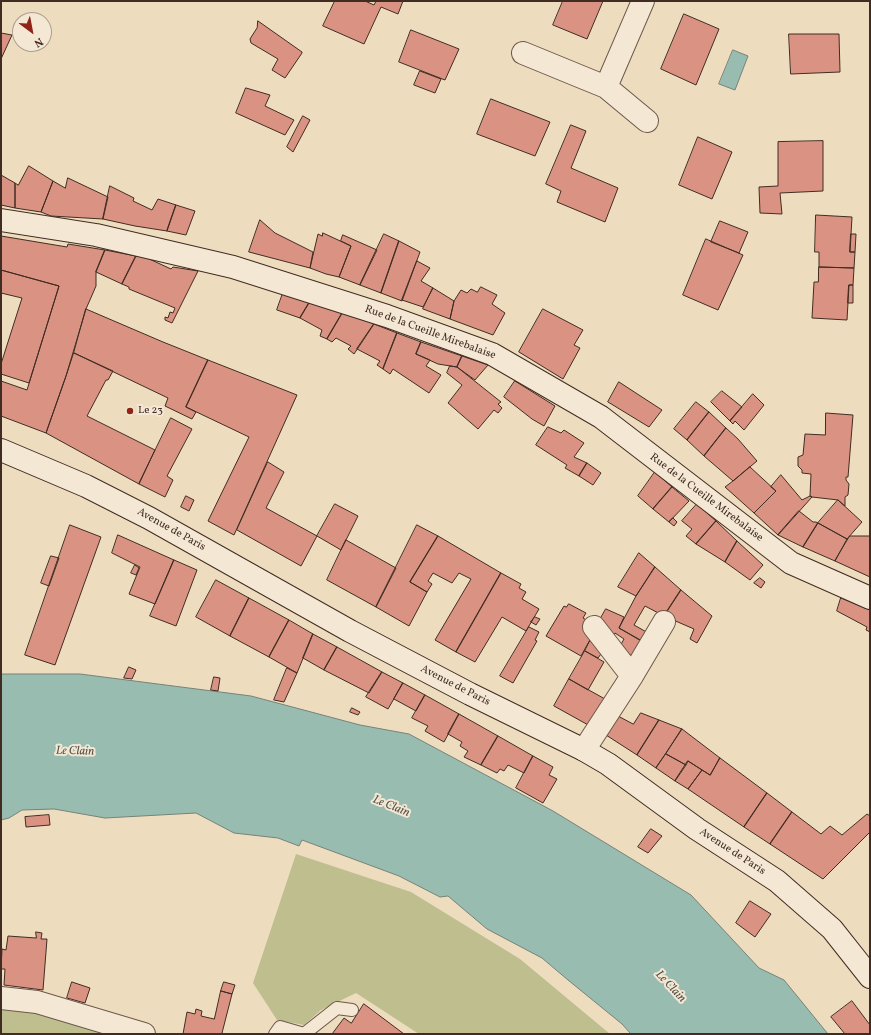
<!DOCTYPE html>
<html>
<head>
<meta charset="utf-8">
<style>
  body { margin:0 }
  #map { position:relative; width:871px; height:1035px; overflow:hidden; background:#eedcbf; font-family:Vollkorn,serif }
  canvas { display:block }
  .frame { position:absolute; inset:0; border:2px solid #412c23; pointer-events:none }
  .north { position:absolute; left:12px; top:12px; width:40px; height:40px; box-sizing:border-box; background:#f4e8d5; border:1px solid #ac9d8e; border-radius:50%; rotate:148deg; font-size:11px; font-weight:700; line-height:16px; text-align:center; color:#412c23 }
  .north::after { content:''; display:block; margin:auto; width:14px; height:18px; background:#8f2418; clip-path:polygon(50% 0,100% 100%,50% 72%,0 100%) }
</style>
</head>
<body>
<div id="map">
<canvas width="871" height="1035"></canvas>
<div class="frame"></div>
<div class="north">N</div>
</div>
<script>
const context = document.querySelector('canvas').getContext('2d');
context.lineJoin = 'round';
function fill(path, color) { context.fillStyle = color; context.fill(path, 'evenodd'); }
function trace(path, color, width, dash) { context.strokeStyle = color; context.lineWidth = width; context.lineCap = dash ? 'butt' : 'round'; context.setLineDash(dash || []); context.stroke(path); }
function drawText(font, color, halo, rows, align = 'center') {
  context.font = font + ' Vollkorn,serif'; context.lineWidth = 4; context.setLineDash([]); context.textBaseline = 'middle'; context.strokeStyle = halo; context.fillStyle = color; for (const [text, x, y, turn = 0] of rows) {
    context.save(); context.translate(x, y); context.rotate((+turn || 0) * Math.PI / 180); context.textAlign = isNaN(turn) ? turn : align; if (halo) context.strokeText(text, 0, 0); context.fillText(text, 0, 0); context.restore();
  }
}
fill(new Path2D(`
  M 296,854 L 411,892 L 520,959 L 610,1034 L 419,1034 L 356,993 L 321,1010 L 304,1025 L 277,1020 L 253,983 Z
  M 1,1006 L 36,1010 L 112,1034 L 1,1034 Z`), '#bfbe8e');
const water = new Path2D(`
  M 733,50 L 748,56 L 735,90 L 719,84 Z
  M 1,674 L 80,674 L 251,696 L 360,725 L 409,734 L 553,811 L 691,895 L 759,968 L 784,980 L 828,1034 L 631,1034 L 622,1024 L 568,980 L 542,958 L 487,929 L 448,896 L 440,897 L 399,876 L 302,840 L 299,846 L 278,838 L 234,833 L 196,813 L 105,818 L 54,809 L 22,810 L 9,818 L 1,820 Z`);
fill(water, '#99bcb1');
trace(water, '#768278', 1);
const building = new Path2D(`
  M 335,1 L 365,1 L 374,5 L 376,1 L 403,1 L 398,14 L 381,7 L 364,44 L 323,26 Z
  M 563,1 L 603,1 L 587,39 L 553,25 Z
  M 684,14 L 719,29 L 696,85 L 661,69 Z
  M 258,21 L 302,52 L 302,53 L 285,78 L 272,70 L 278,59 L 251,43 L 250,39 L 257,28 Z
  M 411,30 L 459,49 L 445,80 L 399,62 Z
  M 1,33 L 12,35 L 1,59 Z
  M 789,34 L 839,34 L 840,72 L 791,74 Z
  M 420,71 L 441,79 L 435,93 L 414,85 Z
  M 246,88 L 270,95 L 265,106 L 294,120 L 285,135 L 236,113 Z
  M 491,99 L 550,122 L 535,156 L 477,134 Z
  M 303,116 L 310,120 L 293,152 L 287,147 Z
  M 571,125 L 586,131 L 571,168 L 618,188 L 605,222 L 557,202 L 561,191 L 546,184 Z
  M 698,137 L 732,152 L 712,199 L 679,185 Z
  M 823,141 L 823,191 L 780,193 L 782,214 L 760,213 L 759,187 L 778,186 L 778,142 Z
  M 29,166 L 53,181 L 41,212 L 15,208 L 15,183 L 18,185 Z
  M 1,175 L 15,183 L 15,208 L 1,205 Z
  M 68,178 L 108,197 L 103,219 L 51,216 L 41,212 L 53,181 L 65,188 Z
  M 110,186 L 134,198 L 133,201 L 152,210 L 158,199 L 176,205 L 167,231 L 135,226 L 103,219 Z
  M 176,205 L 195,211 L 186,235 L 167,231 Z
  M 816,215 L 852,217 L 850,252 L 855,252 L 854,268 L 819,267 L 819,252 L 815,252 Z
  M 260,220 L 275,233 L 313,252 L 310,268 L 249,252 Z
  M 720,221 L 748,232 L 739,253 L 711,242 Z
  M 323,233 L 351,246 L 339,277 L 326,274 L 310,268 L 318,234 L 322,236 Z
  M 384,234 L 399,241 L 381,293 L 360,285 Z
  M 851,234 L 856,234 L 855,252 L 850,252 Z
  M 343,235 L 377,250 L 360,285 L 339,277 L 351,246 L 341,241 Z
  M 1,236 L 67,247 L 68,244 L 105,250 L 96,272 L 96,286 L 86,309 L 66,376 L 46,433 L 1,416 L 1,381 L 27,390 L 59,286 L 1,270 Z
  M 706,239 L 743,255 L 718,310 L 683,295 Z
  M 399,241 L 420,252 L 402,301 L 381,293 Z
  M 105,250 L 136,256 L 122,284 L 96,272 Z
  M 136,256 L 145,257 L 171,269 L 173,267 L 198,271 L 172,323 L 165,320 L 165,317 L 168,318 L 170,312 L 173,313 L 175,308 L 129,289 L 129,287 L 122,284 Z
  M 417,261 L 430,268 L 421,281 L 433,288 L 423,307 L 402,300 Z
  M 819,267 L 854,268 L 853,285 L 849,285 L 847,320 L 812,318 L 814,282 L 818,282 Z
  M 1,270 L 59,286 L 29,383 L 1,374 L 1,364 L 22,298 L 1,293 Z
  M 849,285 L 853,285 L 853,303 L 848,303 Z
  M 481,287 L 497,295 L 492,304 L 505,313 L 493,335 L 450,319 L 454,301 L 461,290 L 467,293 L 471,289 L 477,292 Z
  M 433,288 L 454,301 L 450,319 L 423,309 Z
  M 283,293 L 312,298 L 300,318 L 277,310 Z
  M 312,298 L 344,310 L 327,339 L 320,336 L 322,330 L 300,318 Z
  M 86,309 L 163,342 L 208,360 L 186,407 L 196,412 L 192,419 L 165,406 L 168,398 L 74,353 Z
  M 543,309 L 583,330 L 574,345 L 580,348 L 563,379 L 519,352 Z
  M 344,310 L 374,324 L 354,354 L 348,349 L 351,346 L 336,338 L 332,342 L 327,339 Z
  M 374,324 L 397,333 L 383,369 L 377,365 L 380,361 L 357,349 Z
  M 397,333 L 421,342 L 416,354 L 430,360 L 426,366 L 441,375 L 429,393 L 393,369 L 390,374 L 383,369 Z
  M 421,342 L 462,356 L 457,367 L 438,364 L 416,354 Z
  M 74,353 L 113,371 L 108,380 L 106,380 L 87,416 L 155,450 L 139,484 L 46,433 L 66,376 Z
  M 462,356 L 488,365 L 475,380 L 457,367 Z
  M 208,360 L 297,395 L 234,535 L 208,521 L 249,437 L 186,407 Z
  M 450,366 L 457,367 L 501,402 L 498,404 L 502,408 L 498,413 L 494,410 L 478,429 L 448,403 L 462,385 L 447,373 Z
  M 515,381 L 555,406 L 544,426 L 532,419 L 504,397 Z
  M 619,382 L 662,410 L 649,427 L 608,402 Z
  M 722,391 L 742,407 L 730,421 L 711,402 Z
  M 753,394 L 764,405 L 744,430 L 735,421 L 733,424 L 730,421 Z
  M 696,402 L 709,412 L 687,440 L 674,429 Z
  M 709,412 L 726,428 L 704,456 L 687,440 Z
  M 826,413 L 853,415 L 848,477 L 846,477 L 846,480 L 849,484 L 848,495 L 845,497 L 845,506 L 838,500 L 812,497 L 810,496 L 811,474 L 802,473 L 802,470 L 798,466 L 798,457 L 803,455 L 805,434 L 825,435 Z
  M 171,418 L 192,429 L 167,476 L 173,480 L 165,497 L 139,484 Z
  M 548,427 L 561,433 L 564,430 L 584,443 L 574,457 L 587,463 L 579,476 L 565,468 L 567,465 L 536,445 Z
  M 726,428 L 738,439 L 757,461 L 733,481 L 704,456 Z
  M 268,462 L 284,472 L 266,508 L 317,536 L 301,566 L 237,530 Z
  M 587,463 L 601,473 L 593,485 L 579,476 Z
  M 750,467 L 776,491 L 754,513 L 725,487 L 733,481 Z
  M 655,472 L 672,487 L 653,509 L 638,496 Z
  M 781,475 L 802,500 L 810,496 L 812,497 L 778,535 L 754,513 L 776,491 L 771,487 Z
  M 672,487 L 689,501 L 669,522 L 653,509 Z
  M 186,496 L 194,500 L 189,511 L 181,507 Z
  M 838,500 L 862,522 L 847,539 L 818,523 Z
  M 335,504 L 358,516 L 341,550 L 317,536 Z
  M 697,504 L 716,521 L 696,544 L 686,536 L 692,529 L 682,521 Z
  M 799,511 L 813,522 L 816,522 L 818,523 L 803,547 L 778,535 Z
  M 673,518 L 677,522 L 674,526 L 669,522 Z
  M 716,521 L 737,541 L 725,562 L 696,544 Z
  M 818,523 L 847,539 L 835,561 L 803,547 Z
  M 70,525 L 101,537 L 55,665 L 25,655 Z
  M 417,525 L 438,536 L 410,582 L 427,592 L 409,626 L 376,607 Z
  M 118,535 L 174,560 L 155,604 L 129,594 L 140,567 L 112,553 Z
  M 438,536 L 501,573 L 456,652 L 435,640 L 471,579 L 459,573 L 452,583 L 433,573 L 428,581 L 432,584 L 427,592 L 410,582 Z
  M 850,536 L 870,536 L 870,577 L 835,561 Z
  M 346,540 L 396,568 L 376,607 L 327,580 Z
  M 737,541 L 763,565 L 750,580 L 725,562 Z
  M 639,553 L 655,567 L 636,596 L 618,587 Z
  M 51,556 L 59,558 L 49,586 L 41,583 Z
  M 174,560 L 197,570 L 176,626 L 150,616 Z
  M 135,565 L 139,568 L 136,575 L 131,573 Z
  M 655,567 L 681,590 L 664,616 L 645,606 L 634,625 L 650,634 L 644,642 L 619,628 L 636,596 Z
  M 501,573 L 521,584 L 519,588 L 526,592 L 522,599 L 539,609 L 526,631 L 502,617 L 475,662 L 456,652 Z
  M 760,578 L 765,582 L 761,588 L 754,583 Z
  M 216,580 L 249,598 L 230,636 L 196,617 Z
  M 681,590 L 712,616 L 697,643 L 690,639 L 694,629 L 664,616 Z
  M 249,598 L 289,620 L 269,657 L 230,636 Z
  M 841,598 L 870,610 L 870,632 L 866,630 L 867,627 L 837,611 Z
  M 569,604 L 586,613 L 583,618 L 590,622 L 596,629 L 581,656 L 546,636 L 564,606 L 566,607 Z
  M 606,609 L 624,617 L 619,628 L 648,645 L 634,666 L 619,648 L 624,639 L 615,633 L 612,639 L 608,635 L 611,631 L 600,626 L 598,623 Z
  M 535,617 L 540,619 L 536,625 L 531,622 Z
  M 289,620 L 313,634 L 297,673 L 269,657 Z
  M 529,627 L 539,632 L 535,640 L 537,641 L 513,683 L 500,676 Z
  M 596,629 L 607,646 L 598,658 L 585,651 Z
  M 313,634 L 337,647 L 324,670 L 303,658 Z
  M 337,647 L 382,672 L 369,693 L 324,670 Z
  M 585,651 L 604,662 L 588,690 L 569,679 Z
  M 129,667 L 136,670 L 132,679 L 124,678 Z
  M 287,668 L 297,673 L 284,702 L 274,700 Z
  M 382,672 L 403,683 L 388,709 L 366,697 Z
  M 214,677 L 220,678 L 218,691 L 211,690 Z
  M 569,679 L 605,699 L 590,726 L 554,706 Z
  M 403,683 L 425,695 L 416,711 L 394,699 Z
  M 425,695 L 459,714 L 444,742 L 425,731 L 428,726 L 412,718 Z
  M 352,708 L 360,712 L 358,715 L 350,712 Z
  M 641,713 L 659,720 L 637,755 L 606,735 L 618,716 L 633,724 Z
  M 459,714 L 498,736 L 481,765 L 464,757 L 468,751 L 460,746 L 462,742 L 448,734 Z
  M 659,720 L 682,729 L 656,768 L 637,755 Z
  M 682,729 L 720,758 L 710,775 L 688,761 L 686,765 L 666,754 Z
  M 498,736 L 533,756 L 524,773 L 508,765 L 504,771 L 500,769 L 497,773 L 481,765 Z
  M 666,754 L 686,765 L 675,781 L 656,768 Z
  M 533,756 L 553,767 L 549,775 L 557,779 L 543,803 L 516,788 Z
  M 720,758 L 767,793 L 744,827 L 688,789 L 702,770 L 710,775 Z
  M 688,761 L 702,770 L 688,789 L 675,781 Z
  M 767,793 L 792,812 L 770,844 L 744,827 Z
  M 792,812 L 821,834 L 830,826 L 842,835 L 867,814 L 870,816 L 870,832 L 823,879 L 770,844 Z
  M 49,815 L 50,825 L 26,827 L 25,817 Z
  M 651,829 L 662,836 L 648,853 L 638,847 Z
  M 750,901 L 771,914 L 755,937 L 736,923 Z
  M 36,932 L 42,933 L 41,939 L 47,939 L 43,990 L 4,985 L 5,969 L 1,969 L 2,949 L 6,950 L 8,936 L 36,938 Z
  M 72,982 L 90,988 L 85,1003 L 67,998 Z
  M 224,982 L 235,985 L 232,994 L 221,991 Z
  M 221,991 L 232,994 L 222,1033 L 224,1034 L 183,1034 L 187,1012 L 195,1014 L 196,1009 L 202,1011 L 201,1016 L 214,1019 Z
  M 852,1001 L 870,1025 L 870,1034 L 845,1034 L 831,1017 Z
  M 364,1004 L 404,1034 L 332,1034 L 344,1018 L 351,1023 Z`);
fill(building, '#da9382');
trace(building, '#412c23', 1);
const lane = new Path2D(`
  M 275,1034 L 280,1027 L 304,1034 L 337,1008 L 352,1010`);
const street = new Path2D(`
  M 523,53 L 579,76 L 606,87 L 647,121
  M 606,87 L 643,1
  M 594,627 L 632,676
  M 584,750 L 632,676 L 664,622
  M 1,998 L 37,1002 L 144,1034`);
const secondary = new Path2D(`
  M 1,220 L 96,235 L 233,267 L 387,316 L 492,354 L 601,417 L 791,563 L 870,598
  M 1,450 L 86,486 L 149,518 L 350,631 L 470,694 L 584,750 L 608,764 L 697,829 L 777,881 L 832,929 L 870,977`);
trace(lane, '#6c584a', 14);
trace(street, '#6c584a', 24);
trace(secondary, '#412c23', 24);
trace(lane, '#f4e8d5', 12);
trace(street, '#f4e8d5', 22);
trace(secondary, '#f4e8d5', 22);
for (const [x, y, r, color] of [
  [130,411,4,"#8f2418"]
]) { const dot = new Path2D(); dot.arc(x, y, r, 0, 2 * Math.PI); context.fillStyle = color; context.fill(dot); trace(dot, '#f4e8d5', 1.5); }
drawText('11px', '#412c23', '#f4e8d5', [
  ["Rue de la Cueille Mirebalaise",430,333,20],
  ["Rue de la Cueille Mirebalaise",706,498,37],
  ["Avenue de Paris",171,530,29],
  ["Avenue de Paris",455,686,27],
  ["Avenue de Paris",732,852,33]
]);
drawText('11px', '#412c23', '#f4e8d5', [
  ["Le 23",138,411]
], 'left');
drawText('italic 12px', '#575046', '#f4e8d5', [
  ["Le Clain",75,752,1],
  ["Le Clain",391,807,22],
  ["Le Clain",670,987,47]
]);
</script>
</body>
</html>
